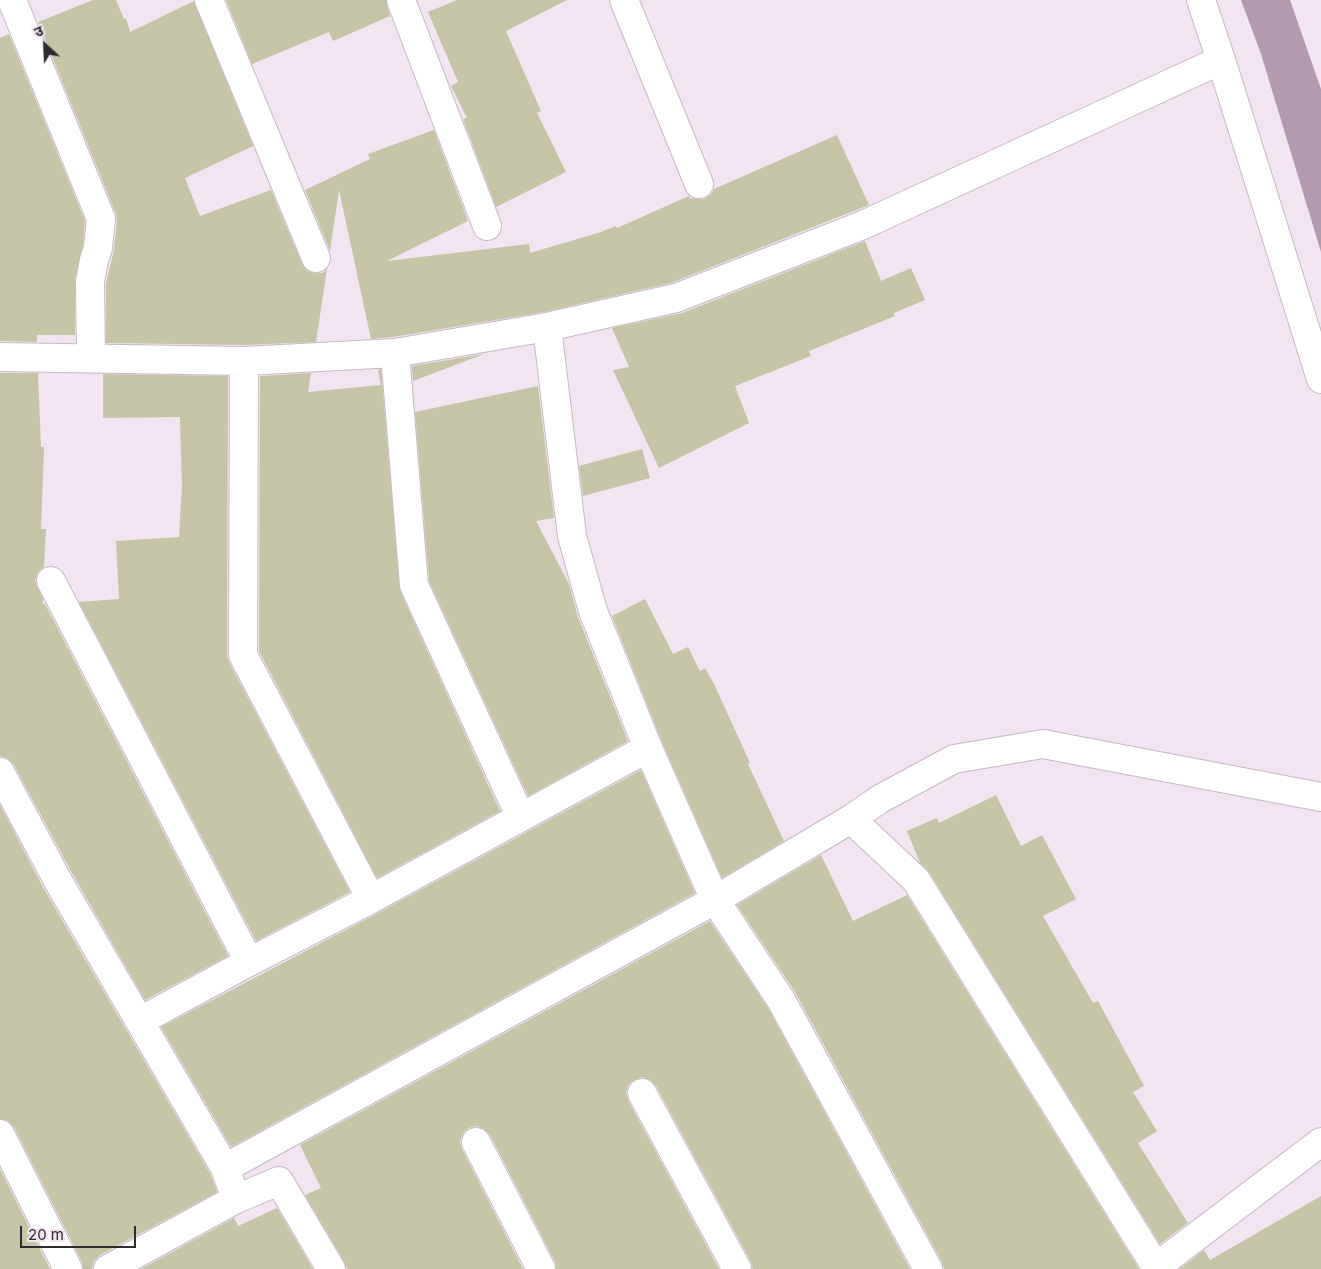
<!DOCTYPE html>
<html>
<head>
<meta charset="utf-8">
<style>
  body { margin:0 }
  #map { position:relative; width:1321px; height:1269px; overflow:hidden; background:#f2e5f1; font-family:Inter,"Noto Sans Devanagari",sans-serif }
  canvas { display:block }
  .north { position:absolute; left:20px; top:20px; width:50px; height:50px; -webkit-text-stroke:4px #f2e5f1; paint-order:stroke; rotate:335deg; font-size:14px; font-weight:700; line-height:20px; text-align:center; color:#2f2a2e }
  .north::after { content:''; display:block; margin:auto; width:18px; height:22px; background:#2f2a2e; clip-path:polygon(50% 0,100% 100%,50% 72%,0 100%) }
  .scale { position:absolute; left:20px; top:1226px; width:116px; height:22px; box-sizing:border-box; border:2px solid #2f2a2e; border-top:0; padding-left:6px; font-size:15px; line-height:18px; white-space:nowrap; color:#2f2a2e; -webkit-text-stroke:4px #f2e5f1; paint-order:stroke }
</style>
</head>
<body>
<div id="map">
<canvas width="1321" height="1269"></canvas>
<div class="north">उ</div>
<div class="scale">20 m</div>
</div>
<script>
const context = document.querySelector('canvas').getContext('2d');
context.lineJoin = 'round';
function fill(path, color) { context.fillStyle = color; context.fill(path, 'evenodd'); }
function trace(path, color, width, dash) { context.strokeStyle = color; context.lineWidth = width; context.lineCap = dash ? 'butt' : 'round'; context.setLineDash(dash || []); context.stroke(path); }
fill(new Path2D(`
  M 1241,0 L 1290,0 L 1321,89 L 1321,252 L 1261,54 Z`), '#b39ab1');
fill(new Path2D(`
  M 93,0 L 116,0 L 124,19 L 126,18 L 130,32 L 194,1 L 253,146 L 185,178 L 200,216 L 271,190 L 302,264 L 307,271 L 314,273 L 322,273 L 327,269 L 316,342 L 244,345 L 106,343 L 106,283 L 114,250 L 117,221 L 116,214 L 38,22 Z
  M 226,0 L 386,0 L 390,16 L 333,41 L 329,32 L 252,64 Z
  M 457,0 L 567,0 L 506,31 L 541,111 L 537,113 L 566,172 L 496,207 L 463,119 L 467,118 L 451,86 L 458,82 L 428,12 Z
  M 9,34 L 85,221 L 83,245 L 75,279 L 75,335 L 37,335 L 37,342 L 0,341 L 0,38 Z
  M 434,130 L 468,221 L 387,261 L 529,244 L 530,253 L 601,232 L 616,226 L 617,228 L 689,196 L 690,199 L 693,198 L 697,199 L 704,199 L 711,194 L 714,189 L 837,135 L 869,205 L 671,283 L 544,312 L 393,337 L 371,339 L 339,190 L 330,251 L 305,190 L 370,159 L 368,154 Z
  M 865,241 L 881,281 L 911,268 L 925,300 L 894,313 L 895,316 L 809,351 L 811,356 L 735,386 L 749,423 L 659,468 L 613,370 L 629,367 L 612,328 L 682,313 Z
  M 484,354 L 413,381 L 412,366 Z
  M 381,369 L 400,591 L 500,811 L 377,878 L 259,651 L 260,376 L 311,373 L 308,392 L 381,385 L 378,370 Z
  M 0,373 L 38,373 L 41,447 L 44,447 L 41,529 L 46,529 L 44,567 L 38,572 L 35,581 L 43,599 L 43,604 L 45,604 L 228,956 L 145,1000 L 72,873 L 14,765 L 8,759 L 0,756 Z
  M 103,374 L 228,376 L 227,655 L 229,662 L 350,892 L 256,941 L 79,602 L 119,599 L 116,541 L 179,537 L 182,486 L 180,417 L 103,418 Z
  M 538,386 L 554,518 L 536,521 L 569,584 L 578,617 L 628,741 L 528,796 L 429,581 L 415,412 Z
  M 642,449 L 650,478 L 583,496 L 579,466 Z
  M 645,599 L 673,654 L 688,647 L 700,671 L 705,668 L 715,686 L 750,763 L 748,764 L 784,841 L 722,878 L 662,742 L 612,616 Z
  M 641,770 L 695,893 L 231,1147 L 161,1027 L 378,913 Z
  M 996,795 L 1021,846 L 1042,835 L 1076,899 L 1043,916 L 1093,1003 L 1098,1001 L 1144,1086 L 1133,1092 L 1157,1131 L 1138,1143 L 1188,1223 L 1160,1244 L 929,872 L 920,863 L 907,831 L 937,818 L 939,823 Z
  M 0,805 L 44,889 L 211,1175 L 217,1192 L 100,1255 L 94,1261 L 92,1269 L 83,1269 L 82,1262 L 14,1127 L 8,1121 L 0,1119 Z
  M 821,855 L 853,921 L 907,895 L 1139,1269 L 944,1269 L 942,1262 L 795,992 L 737,905 Z
  M 710,921 L 768,1008 L 910,1269 L 753,1269 L 751,1262 L 656,1086 L 650,1080 L 642,1077 L 634,1080 L 628,1085 L 626,1093 L 628,1100 L 719,1269 L 556,1269 L 555,1262 L 490,1135 L 484,1129 L 476,1126 L 469,1128 L 463,1133 L 460,1141 L 462,1149 L 523,1269 L 347,1269 L 344,1261 L 305,1195 L 321,1188 L 300,1145 Z
  M 0,1169 L 50,1269 L 0,1269 Z
  M 1321,1196 L 1321,1269 L 1179,1269 L 1204,1250 L 1210,1260 Z
  M 277,1208 L 313,1269 L 141,1269 L 234,1218 L 238,1226 Z`), '#c5c4a5');
const street = new Path2D(`
  M 12,0 L 101,219 L 98,248 L 94,260 L 90,282 L 91,358
  M 209,0 L 316,258
  M 401,0 L 487,226
  M 624,0 L 699,184
  M 547,327 L 572,536 L 593,611 L 648,748 L 715,900 L 781,1000 L 928,1269
  M 395,353 L 414,585 L 520,816
  M 0,357 L 244,361
  M 51,581 L 249,962
  M 0,772 L 58,881 L 225,1168 L 236,1199
  M 851,819 L 916,880 L 1156,1267 L 1321,1142
  M 371,899 L 243,655 L 244,361 L 395,353 L 547,327 L 676,298 L 863,225 L 1221,60
  M 140,1021 L 249,962 L 371,899 L 648,748
  M 642,1093 L 737,1269
  M 0,1134 L 68,1269
  M 476,1142 L 541,1269
  M 225,1168 L 715,900 L 851,819 L 880,799 L 954,759 L 1043,744 L 1321,797
  M 108,1269 L 236,1199 L 279,1181 L 331,1269`);
const secondary = new Path2D(`
  M 1201,0 L 1221,60 L 1321,379`);
trace(street, '#c6b9c5', 30);
trace(secondary, '#c6b9c5', 30);
trace(street, '#fff', 28);
trace(secondary, '#fff', 28);
</script>
</body>
</html>
